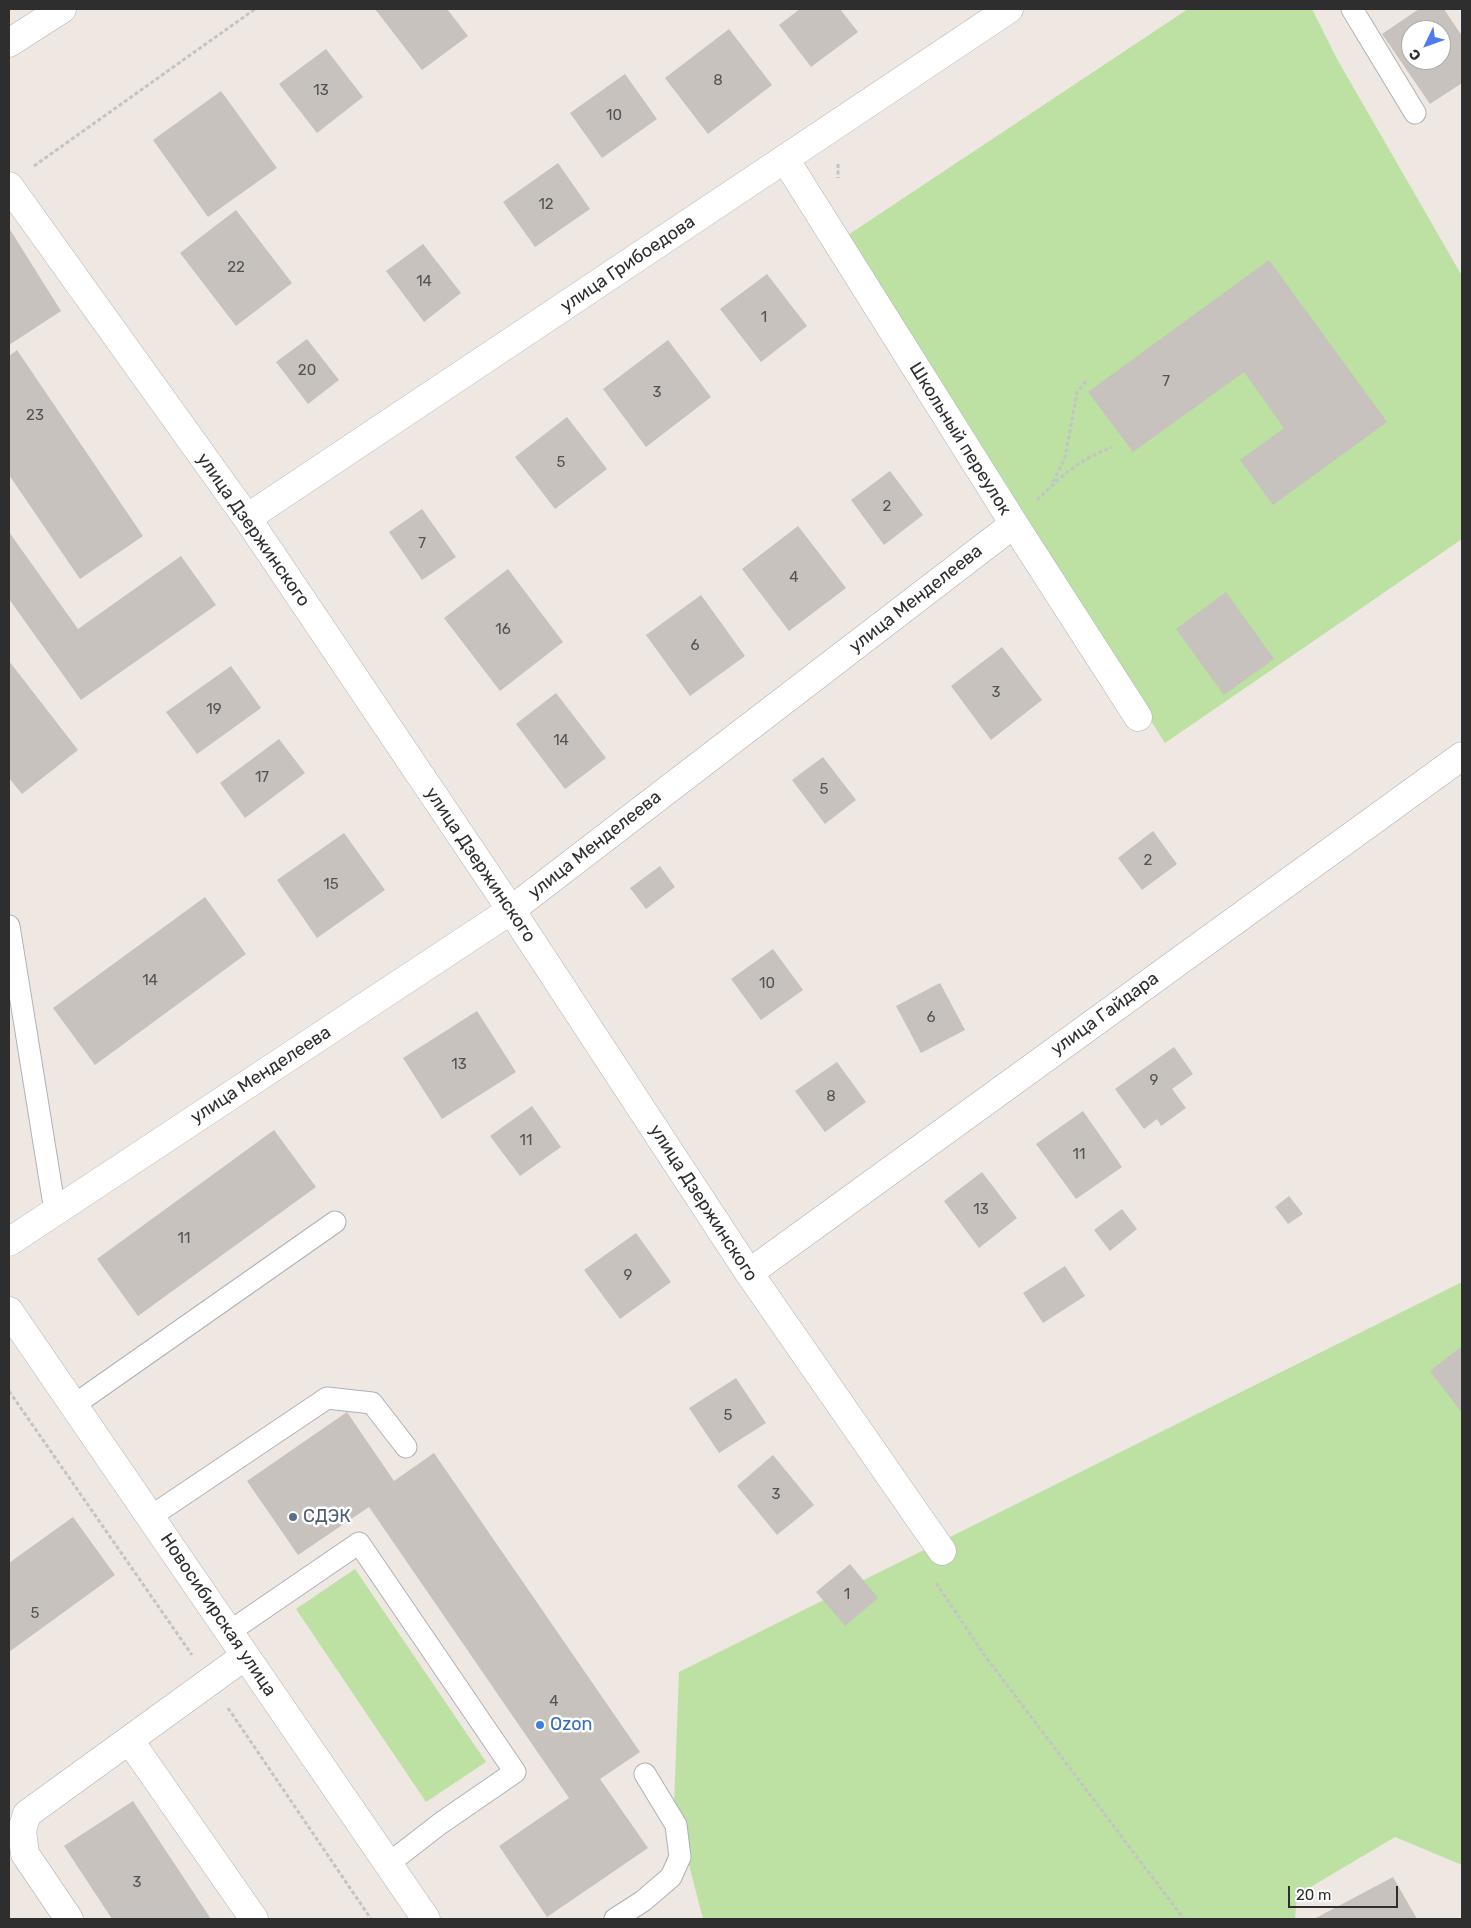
<!DOCTYPE html>
<html>
<head>
<meta charset="utf-8">
<style>
  body { margin:0 }
  #map { position:relative; width:1471px; height:1928px; overflow:hidden; background:#eee7e2; font-family:Rubik,sans-serif }
  canvas { display:block }
  .frame { position:absolute; inset:0; border:10px solid #2e2e2e; pointer-events:none }
  .north { position:absolute; left:1401px; top:20px; width:50px; height:50px; box-sizing:border-box; background:#fff; border:1px solid #ababab; border-radius:50%; rotate:228deg; font-size:14px; font-weight:700; line-height:20px; text-align:center; color:#2e2e2e }
  .north::after { content:''; display:block; margin:auto; width:18px; height:22px; background:#4f7bee; clip-path:polygon(50% 0,100% 100%,50% 72%,0 100%) }
  .scale { position:absolute; left:1288px; top:1886px; width:110px; height:22px; box-sizing:border-box; border:2px solid #2e2e2e; border-top:0; padding-left:6px; font-size:15px; line-height:18px; white-space:nowrap; color:#2e2e2e; -webkit-text-stroke:4px #fff; paint-order:stroke }
</style>
</head>
<body>
<div id="map">
<canvas width="1471" height="1928"></canvas>
<div class="frame"></div>
<div class="north">С</div>
<div class="scale">20 m</div>
</div>
<script>
const context = document.querySelector('canvas').getContext('2d');
context.lineJoin = 'round';
function fill(path, color) { context.fillStyle = color; context.fill(path, 'evenodd'); }
function trace(path, color, width, dash) { context.strokeStyle = color; context.lineWidth = width; context.lineCap = dash ? 'butt' : 'round'; context.setLineDash(dash || []); context.stroke(path); }
function drawText(font, color, halo, rows, align = 'center') {
  context.font = font + ' Rubik,sans-serif'; context.lineWidth = 5; context.setLineDash([]); context.textBaseline = 'middle'; context.strokeStyle = halo; context.fillStyle = color; for (const [text, x, y, turn = 0] of rows) {
    context.save(); context.translate(x, y); context.rotate((+turn || 0) * Math.PI / 180); context.textAlign = isNaN(turn) ? turn : align; if (halo) context.strokeText(text, 0, 0); context.fillText(text, 0, 0); context.restore();
  }
}
fill(new Path2D(`
  M 1188,9 L 1312,9 L 1337,59 L 1462,276 L 1462,539 L 1165,743 L 845,237 Z
  M 1462,1282 L 1462,1865 L 1395,1837 L 1297,1895 L 1295,1919 L 703,1919 L 674,1807 L 679,1672 Z
  M 355,1569 L 486,1762 L 426,1802 L 296,1609 Z`), '#bde0a3');
fill(new Path2D(`
  M 375,9 L 447,9 L 468,36 L 422,70 Z
  M 800,9 L 840,9 L 858,32 L 811,67 L 779,25 Z
  M 1419,9 L 1444,9 L 1462,36 L 1462,83 L 1430,104 L 1382,34 ZM 1411,30 L 1441,30 L 1441,60 L 1411,60 Z
  M 729,29 L 772,85 L 708,134 L 665,78 Z
  M 326,49 L 363,97 L 317,133 L 279,84 Z
  M 625,74 L 657,119 L 602,158 L 570,113 Z
  M 221,91 L 277,168 L 208,217 L 153,140 Z
  M 558,163 L 590,209 L 535,247 L 503,202 Z
  M 236,210 L 292,283 L 236,326 L 180,253 Z
  M 9,228 L 61,311 L 9,345 Z
  M 423,244 L 461,293 L 424,322 L 386,271 Z
  M 1269,260 L 1387,422 L 1273,505 L 1240,460 L 1284,428 L 1244,372 L 1133,452 L 1088,392 Z
  M 767,274 L 807,326 L 761,362 L 720,309 Z
  M 307,339 L 339,380 L 308,404 L 276,362 Z
  M 668,340 L 711,397 L 646,447 L 603,389 Z
  M 17,350 L 143,536 L 80,579 L 9,475 L 9,356 Z
  M 567,417 L 607,469 L 555,509 L 515,457 Z
  M 890,471 L 923,515 L 884,545 L 851,500 Z
  M 422,509 L 456,557 L 422,580 L 389,532 Z
  M 798,526 L 846,588 L 789,631 L 742,569 Z
  M 9,532 L 78,629 L 181,556 L 216,605 L 81,700 L 9,599 Z
  M 508,569 L 563,642 L 500,691 L 444,618 Z
  M 1226,592 L 1274,659 L 1224,695 L 1176,629 Z
  M 701,595 L 745,656 L 690,696 L 646,635 Z
  M 1002,647 L 1042,700 L 991,740 L 951,686 Z
  M 9,661 L 78,750 L 22,794 L 9,778 Z
  M 231,666 L 261,708 L 197,754 L 166,712 Z
  M 556,693 L 606,758 L 565,789 L 516,724 Z
  M 279,739 L 305,773 L 245,818 L 220,783 Z
  M 823,757 L 856,800 L 825,824 L 792,780 Z
  M 1153,831 L 1177,864 L 1142,890 L 1118,858 Z
  M 344,833 L 385,890 L 317,938 L 277,880 Z
  M 660,866 L 675,887 L 646,909 L 630,888 Z
  M 205,897 L 246,954 L 95,1065 L 53,1008 Z
  M 773,949 L 803,990 L 761,1020 L 731,979 Z
  M 940,983 L 965,1030 L 921,1053 L 896,1006 Z
  M 477,1011 L 516,1072 L 442,1119 L 403,1058 Z
  M 1174,1047 L 1193,1074 L 1172,1089 L 1186,1108 L 1161,1126 L 1157,1119 L 1144,1129 L 1115,1089 Z
  M 837,1062 L 866,1102 L 825,1132 L 795,1091 Z
  M 532,1106 L 561,1147 L 520,1176 L 490,1136 Z
  M 1083,1111 L 1122,1167 L 1076,1199 L 1036,1144 Z
  M 274,1130 L 316,1187 L 138,1316 L 97,1259 Z
  M 982,1172 L 1017,1218 L 979,1248 L 944,1201 Z
  M 1289,1196 L 1303,1214 L 1288,1224 L 1275,1207 Z
  M 1122,1209 L 1137,1229 L 1110,1251 L 1094,1230 Z
  M 636,1233 L 671,1282 L 620,1319 L 584,1270 Z
  M 1065,1266 L 1085,1296 L 1043,1323 L 1023,1293 Z
  M 1462,1346 L 1462,1413 L 1430,1371 Z
  M 736,1378 L 766,1423 L 719,1453 L 689,1408 Z
  M 347,1412 L 394,1481 L 434,1453 L 640,1752 L 600,1779 L 648,1848 L 547,1917 L 499,1846 L 569,1798 L 400,1552 L 369,1507 L 298,1555 L 247,1481 Z
  M 773,1455 L 814,1505 L 777,1535 L 737,1486 Z
  M 73,1517 L 115,1575 L 9,1652 L 9,1563 Z
  M 850,1564 L 878,1598 L 845,1626 L 816,1592 Z
  M 133,1801 L 211,1919 L 112,1919 L 64,1846 Z
  M 1393,1877 L 1417,1919 L 1314,1919 Z`), '#c7c2bd');
const lane = new Path2D(`
  M 1352,9 L 1415,113
  M 9,926 L 55,1211
  M 74,1405 L 335,1222
  M 150,1517 L 327,1398 L 372,1403 L 406,1447
  M 229,1632 L 359,1543 L 515,1772 L 441,1823 L 388,1864
  M 615,1919 L 643,1901 L 671,1877 L 680,1857 L 676,1825 L 645,1774`);
const street = new Path2D(`
  M 9,43 L 62,9
  M 785,159 L 1014,524 L 1138,717
  M 9,186 L 247,518 L 511,910 L 749,1273 L 942,1551
  M 247,518 L 1009,9
  M 9,1242 L 511,910 L 1014,524
  M 749,1273 L 1462,756
  M 130,1741 L 254,1919
  M 69,1919 L 25,1854 L 22,1830 L 27,1814 L 245,1656`);
const secondary = new Path2D(`
  M 9,1311 L 426,1919`);
trace(lane, '#aeb1b9', 23);
trace(street, '#aeb1b9', 29);
trace(secondary, '#aeb1b9', 29);
trace(new Path2D(`
  M 838,164 L 838,178
  M 34,166 L 255,9
  M 1053,482 L 1065,458 L 1077,392 L 1087,380
  M 1037,500 C 1062,475 1079,460 1112,447
  M 9,1391 L 192,1655
  M 936,1583 L 985,1656 L 1184,1919
  M 228,1708 L 371,1919`), '#c4c4c4', 3, [4, 2.5]);
trace(lane, '#fff', 21);
trace(street, '#fff', 28);
trace(secondary, '#fff', 28);
for (const [x, y, r, color] of [
  [293,1517,5,"#5c6f8a"],
  [540,1725,5,"#3f7fe0"]
]) { const dot = new Path2D(); dot.arc(x, y, r, 0, 2 * Math.PI); context.fillStyle = color; context.fill(dot); trace(dot, '#fff', 2); }
drawText('15px', '#545352', null, [
  ["8",718,81],
  ["13",321,91],
  ["10",614,116],
  ["12",546,205],
  ["22",236,268],
  ["14",424,282],
  ["1",764,318],
  ["20",307,371],
  ["7",1166,382],
  ["3",657,393],
  ["23",35,416],
  ["5",561,463],
  ["2",887,507],
  ["7",422,544],
  ["4",794,578],
  ["16",503,630],
  ["6",695,646],
  ["3",996,693],
  ["19",214,710],
  ["14",561,741],
  ["17",262,778],
  ["5",824,790],
  ["2",1148,861],
  ["15",331,885],
  ["14",150,981],
  ["10",767,984],
  ["6",931,1018],
  ["13",459,1065],
  ["9",1154,1081],
  ["8",831,1097],
  ["11",526,1141],
  ["11",1079,1155],
  ["13",981,1210],
  ["11",184,1239],
  ["9",628,1276],
  ["5",728,1416],
  ["3",776,1495],
  ["1",847,1595],
  ["5",35,1614],
  ["4",554,1702],
  ["3",137,1883]
]);
drawText('18px', '#2e2e2e', '#fff', [
  ["улица Грибоедова",628,264,-34],
  ["Школьный переулок",960,439,58],
  ["улица Дзержинского",253,530,55],
  ["улица Менделеева",916,599,-38],
  ["улица Менделеева",595,845,-38],
  ["улица Дзержинского",480,865,56],
  ["улица Гайдара",1105,1014,-36],
  ["улица Менделеева",261,1075,-33],
  ["улица Дзержинского",703,1203,57],
  ["Новосибирская улица",218,1615,56]
]);
drawText('18px', '#4e5e75', '#fff', [
  ["СДЭК",303,1517]
], 'left');
drawText('18px', '#366cbe', '#fff', [
  ["Ozon",550,1725]
], 'left');
</script>
</body>
</html>
